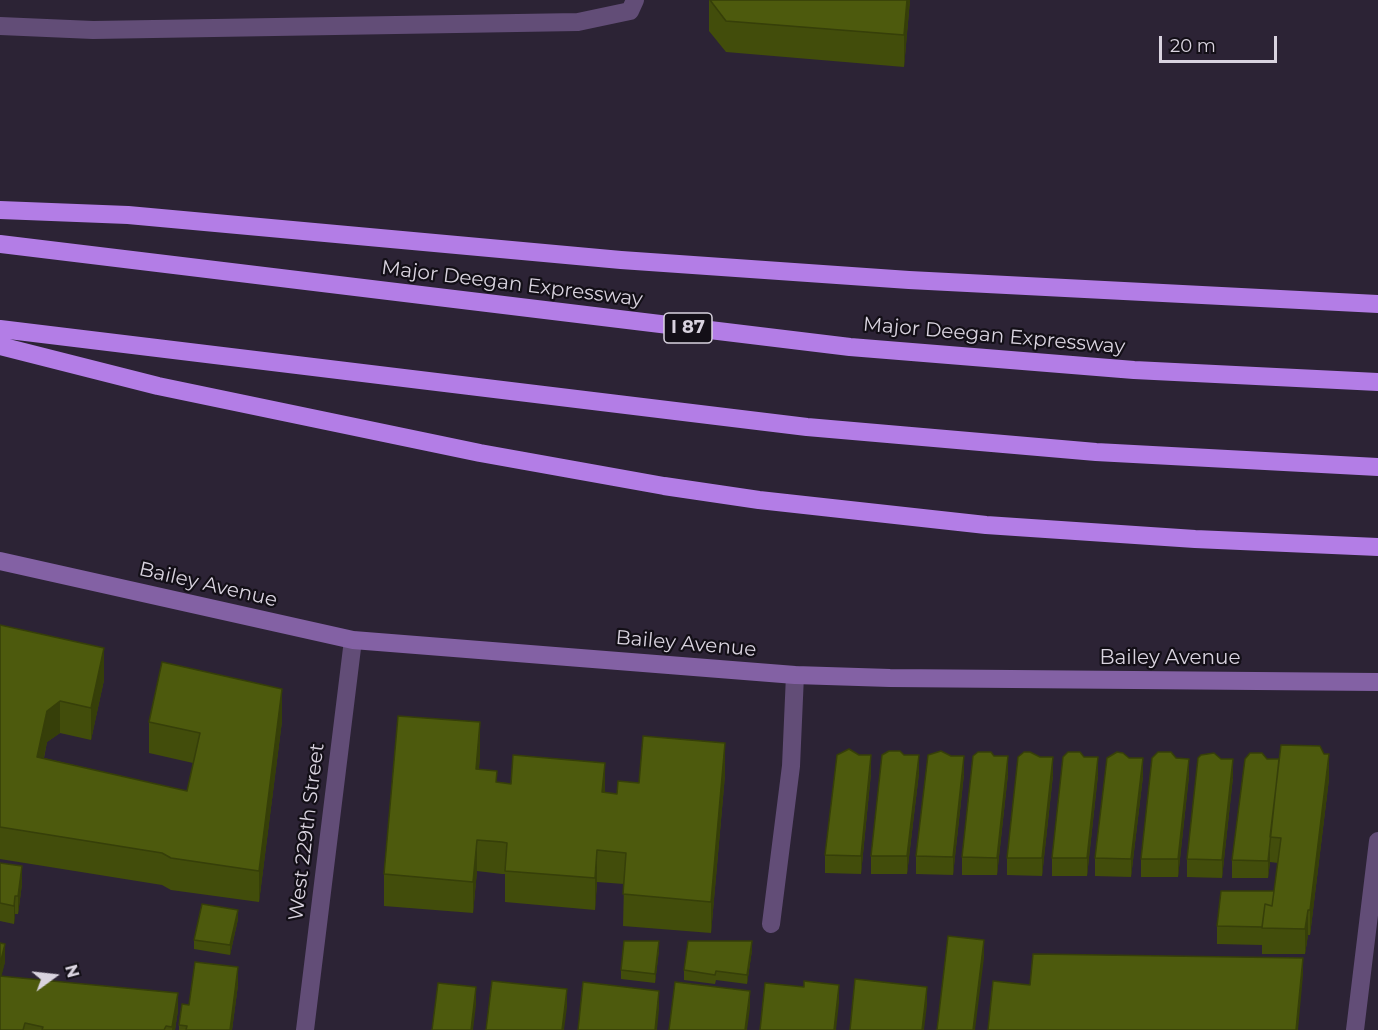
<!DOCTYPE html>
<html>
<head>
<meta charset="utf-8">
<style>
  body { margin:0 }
  #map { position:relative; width:1378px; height:1030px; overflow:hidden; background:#2c2335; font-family:Montserrat,sans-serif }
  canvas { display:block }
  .north { position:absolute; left:24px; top:946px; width:60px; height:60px; -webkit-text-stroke:4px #130f17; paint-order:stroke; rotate:75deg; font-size:16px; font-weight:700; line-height:24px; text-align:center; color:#d9d3df }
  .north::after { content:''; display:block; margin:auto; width:21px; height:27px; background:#d9d3df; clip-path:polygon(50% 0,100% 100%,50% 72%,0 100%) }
  .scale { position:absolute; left:1159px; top:36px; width:118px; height:27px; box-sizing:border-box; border:3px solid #d9d3df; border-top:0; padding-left:8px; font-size:18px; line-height:21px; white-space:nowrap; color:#d9d3df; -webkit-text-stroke:4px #130f17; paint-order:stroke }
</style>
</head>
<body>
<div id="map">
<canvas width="1378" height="1030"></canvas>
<div class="north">N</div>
<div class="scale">20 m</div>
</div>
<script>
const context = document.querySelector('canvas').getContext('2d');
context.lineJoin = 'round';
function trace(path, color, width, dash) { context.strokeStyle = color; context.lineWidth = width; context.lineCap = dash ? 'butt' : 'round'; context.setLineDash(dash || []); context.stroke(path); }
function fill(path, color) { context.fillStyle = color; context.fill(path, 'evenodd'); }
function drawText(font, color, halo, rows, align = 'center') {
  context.font = font + ' Montserrat,sans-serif'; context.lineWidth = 4.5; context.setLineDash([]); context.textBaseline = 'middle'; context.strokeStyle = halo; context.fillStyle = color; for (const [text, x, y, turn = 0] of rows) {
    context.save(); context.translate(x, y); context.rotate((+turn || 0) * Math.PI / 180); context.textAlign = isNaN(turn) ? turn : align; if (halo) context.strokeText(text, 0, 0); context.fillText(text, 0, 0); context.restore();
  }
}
trace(new Path2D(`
  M 0,26 L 93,30 L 578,22 L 630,11 L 635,0
  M 771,924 L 791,766 L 795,675`), '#624d77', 18);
trace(new Path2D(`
  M 305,1030 L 353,640
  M 1355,1030 L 1378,841`), '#624d77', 18);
trace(new Path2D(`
  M 0,561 L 353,640 L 795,675 L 890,678 L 1378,682`), '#8361a4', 18);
trace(new Path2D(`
  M 0,210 L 128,215 L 621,260 L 909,280 L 1378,304
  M 0,244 L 850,347 L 1134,370 L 1378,382
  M 0,329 L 807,427 L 1096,452 L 1378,467
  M 0,346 L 158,386 L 480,453 L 664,486 L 759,500 L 986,525 L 1195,539 L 1378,547`), '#b37de6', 18);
fill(new Path2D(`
  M 709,0 L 910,0 L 904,67 L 726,52 L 709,31 Z
  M 0,625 L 104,680 L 91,740 L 60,733 L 47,742 L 44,758 L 187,791 L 193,763 L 149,753 L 149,722 L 282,721 L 259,902 L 171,890 L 162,885 L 0,859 Z
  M 480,754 L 479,769 L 497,782 L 617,794 L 639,783 L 725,775 L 711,933 L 623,926 L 624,884 L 597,882 L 595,910 L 505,902 L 505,874 L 502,874 L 477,871 L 473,913 L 384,906 L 384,874 Z
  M 1267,759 L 1329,779 L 1310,935 L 1308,935 L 1305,954 L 1262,954 L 1262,945 L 1217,944 L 1217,926 L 1274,891 L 1278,863 L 1270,862 L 1268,878 L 1232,878 L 1232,860 Z
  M 871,773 L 861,874 L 825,873 L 825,855 Z
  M 919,773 L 907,874 L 871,874 L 871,856 Z
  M 964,774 L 953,875 L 916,874 L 916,856 Z
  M 1008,774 L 997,875 L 962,875 L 962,857 Z
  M 1053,775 L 1042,876 L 1007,875 L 1007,858 Z
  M 1098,775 L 1087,876 L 1052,876 L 1052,858 Z
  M 1143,776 L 1131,877 L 1095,876 L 1095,858 Z
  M 1189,776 L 1178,877 L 1141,877 L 1141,859 Z
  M 1233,777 L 1222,878 L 1187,877 L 1187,859 Z
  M 0,863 L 22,884 L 18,914 L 15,914 L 14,924 L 0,921 Z
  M 238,919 L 230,955 L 194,949 L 194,940 Z
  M 0,943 L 5,962 L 1,976 L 178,1010 L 175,1030 L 0,1030 Z
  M 659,950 L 655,983 L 621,979 L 621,970 Z
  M 752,950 L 747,984 L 716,980 L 715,984 L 684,980 L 684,970 Z
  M 238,985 L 232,1030 L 179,1030 L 179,1025 L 189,1005 Z`), '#424d0b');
fill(new Path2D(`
  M 907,0 L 910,0 L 904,67 L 904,35 Z
  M 104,648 L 104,680 L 91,740 L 91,708 Z
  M 282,689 L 282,721 L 259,902 L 259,871 Z
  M 60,701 L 60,733 L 47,742 L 37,789 L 37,757 L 47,711 Z
  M 480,722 L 480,754 L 476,801 L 476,769 Z
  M 725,743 L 725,775 L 711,933 L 711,902 Z
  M 1329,754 L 1329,779 L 1310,935 L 1310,910 Z
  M 871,755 L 871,773 L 861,874 L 861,856 Z
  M 919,755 L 919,773 L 907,874 L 907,856 Z
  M 964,756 L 964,774 L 953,875 L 953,857 Z
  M 1008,756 L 1008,774 L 997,875 L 997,858 Z
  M 1053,757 L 1053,775 L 1042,876 L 1042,858 Z
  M 1098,757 L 1098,775 L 1087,876 L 1087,858 Z
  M 1143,758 L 1143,776 L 1131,877 L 1131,859 Z
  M 1189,759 L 1189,776 L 1178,877 L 1178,859 Z
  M 1233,759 L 1233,777 L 1222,878 L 1222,860 Z
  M 605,763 L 605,794 L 602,792 Z
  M 477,840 L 477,871 L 473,913 L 473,882 Z
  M 1270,844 L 1270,862 L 1268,878 L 1268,861 Z
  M 597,850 L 597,882 L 595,910 L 595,878 Z
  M 22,866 L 22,884 L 18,914 L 18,896 Z
  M 15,896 L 15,914 L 14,924 L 14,906 Z
  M 238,910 L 238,919 L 230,955 L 230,945 Z
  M 1308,910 L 1308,935 L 1305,954 L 1305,929 Z
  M 984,940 L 984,958 L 975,1030 L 973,1030 Z
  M 659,941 L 659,950 L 655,983 L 655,974 Z
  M 752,941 L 752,950 L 747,984 L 747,975 Z
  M 5,944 L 5,962 L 0,982 L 0,964 Z
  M 1303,958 L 1303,975 L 1298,1030 L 1296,1030 Z
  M 238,967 L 238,985 L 232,1030 L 230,1030 Z
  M 839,985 L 839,1003 L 836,1030 L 834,1030 Z
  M 476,987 L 476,1005 L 473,1030 L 471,1030 Z
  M 927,987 L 927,1005 L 924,1030 L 922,1030 Z
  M 567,989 L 567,1007 L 564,1030 L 562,1030 Z
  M 659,991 L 659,1009 L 657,1030 L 655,1030 Z
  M 750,991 L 750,1008 L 747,1030 L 745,1030 Z
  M 178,993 L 178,1010 L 175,1030 L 172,1030 Z`), '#363f09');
const building = new Path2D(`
  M 710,0 L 907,0 L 904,35 L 726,21 Z
  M 0,625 L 104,648 L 91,708 L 60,701 L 47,711 L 37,757 L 187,791 L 200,733 L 149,722 L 162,662 L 282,689 L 259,871 L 171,858 L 162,853 L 0,827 Z
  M 398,716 L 480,722 L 476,769 L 497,771 L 496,782 L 511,784 L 513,755 L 605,763 L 602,792 L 617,794 L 618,781 L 639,783 L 643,736 L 725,743 L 711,902 L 623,894 L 626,853 L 597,850 L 595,878 L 505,871 L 507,843 L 502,842 L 477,840 L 473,882 L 384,874 Z
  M 1281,745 L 1320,746 L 1324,754 L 1329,754 L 1310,910 L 1308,910 L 1305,929 L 1262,928 L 1265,904 L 1272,906 L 1281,838 L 1270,837 Z
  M 849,749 L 859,755 L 871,755 L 861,856 L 825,855 L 837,755 Z
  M 889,751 L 900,751 L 904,755 L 919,755 L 907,856 L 871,856 L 882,755 Z
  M 941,751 L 951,756 L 964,756 L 953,857 L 916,856 L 928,755 Z
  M 978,752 L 991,752 L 994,756 L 1008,756 L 997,858 L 962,857 L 973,756 Z
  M 1024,752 L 1030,752 L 1040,757 L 1053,757 L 1042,858 L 1007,858 L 1018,757 Z
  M 1068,752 L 1080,752 L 1084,757 L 1098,757 L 1087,858 L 1052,858 L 1063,757 Z
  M 1117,752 L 1123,753 L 1129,758 L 1143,758 L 1131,859 L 1095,858 L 1107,758 Z
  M 1158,752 L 1171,752 L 1176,758 L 1189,759 L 1178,859 L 1141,859 L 1152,758 Z
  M 1214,753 L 1221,759 L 1233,759 L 1222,860 L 1187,859 L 1198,758 L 1201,755 Z
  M 1250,753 L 1262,753 L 1267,759 L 1279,759 L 1268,861 L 1232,860 L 1245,759 Z
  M 0,863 L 22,866 L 18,896 L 15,896 L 14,906 L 0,903 Z
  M 1221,891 L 1274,891 L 1272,906 L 1265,904 L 1262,927 L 1217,926 Z
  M 202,904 L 238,910 L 230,945 L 194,940 Z
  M 948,936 L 984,940 L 973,1030 L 937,1030 Z
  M 624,941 L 659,941 L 655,974 L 621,970 Z
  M 688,941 L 752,941 L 747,975 L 716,971 L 715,975 L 684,970 Z
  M 0,943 L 5,944 L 0,964 Z
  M 1033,954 L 1303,958 L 1296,1030 L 988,1030 L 993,981 L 1030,985 Z
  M 195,962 L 238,967 L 230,1030 L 186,1030 L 187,1026 L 179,1025 L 182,1004 L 189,1005 Z
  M 0,976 L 178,993 L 172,1027 L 166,1026 L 164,1030 L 42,1030 L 43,1027 L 25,1023 L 23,1030 L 0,1030 Z
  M 855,979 L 927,987 L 922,1030 L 850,1030 Z
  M 492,981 L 567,989 L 562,1030 L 486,1030 Z
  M 804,981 L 839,985 L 834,1030 L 760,1030 L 765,983 L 804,987 Z
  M 583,982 L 659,991 L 655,1030 L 578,1030 Z
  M 675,982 L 750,991 L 745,1030 L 669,1030 Z
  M 438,983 L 476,987 L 471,1030 L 432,1030 Z`);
fill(building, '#4d5a0d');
trace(building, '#363f09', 1.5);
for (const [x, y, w] of [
  [688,328,48]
]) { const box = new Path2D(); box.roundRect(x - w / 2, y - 15, w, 30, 4.5); context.fillStyle = '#130f17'; context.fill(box); trace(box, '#d9d3df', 1.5); }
drawText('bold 18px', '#d9d3df', null, [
  ["I 87",688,328]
]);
drawText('20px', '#d9d3df', '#130f17', [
  ["Major Deegan Expressway",512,284,7],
  ["Major Deegan Expressway",994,336,5],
  ["Bailey Avenue",208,585,13],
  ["Bailey Avenue",686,644,5],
  ["Bailey Avenue",1170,658],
  ["West 229th Street",307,832,-83]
]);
</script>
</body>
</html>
